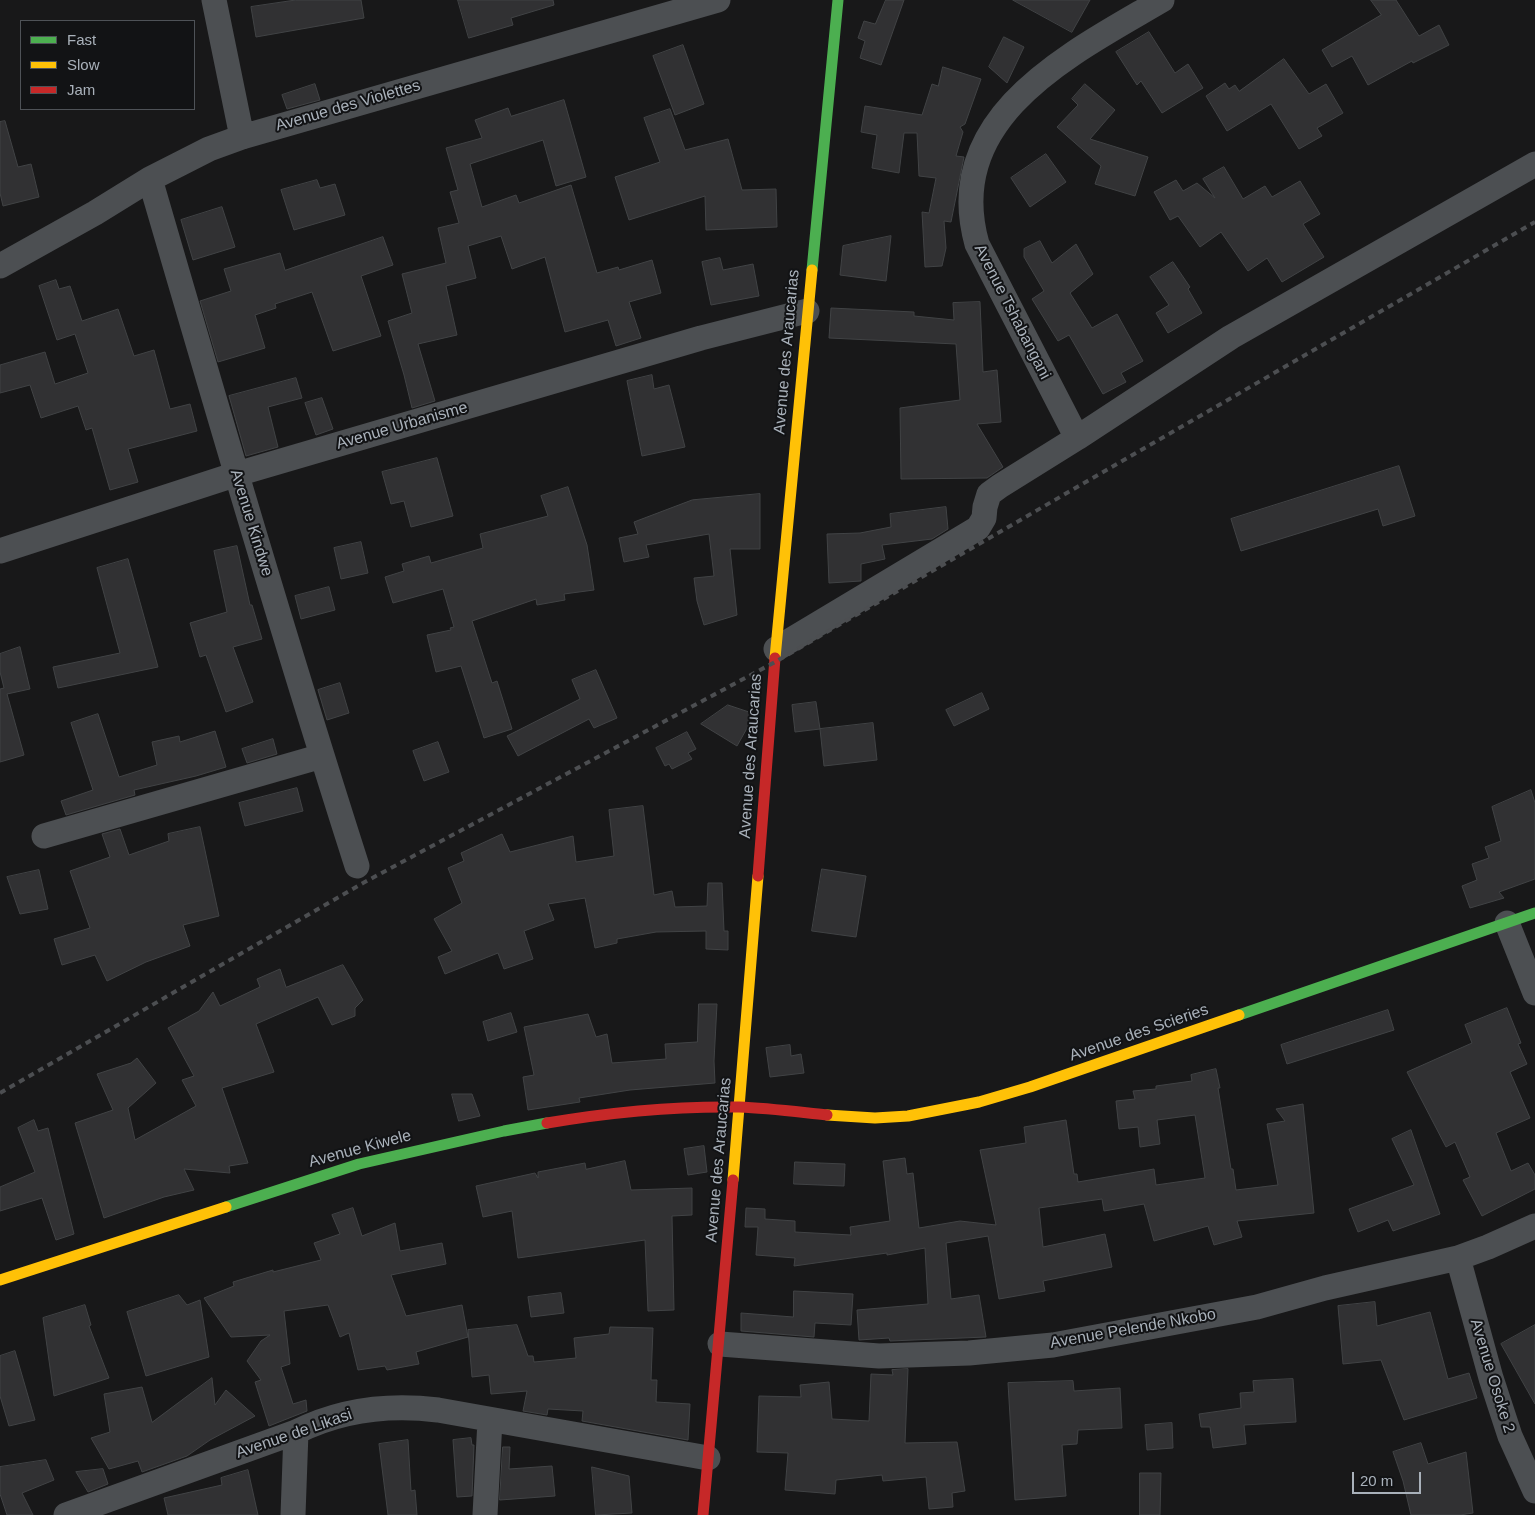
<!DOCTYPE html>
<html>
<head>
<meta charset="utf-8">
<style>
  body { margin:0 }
  #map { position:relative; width:1535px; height:1515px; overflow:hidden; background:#181819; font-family:Helvetica,sans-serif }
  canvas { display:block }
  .legend { position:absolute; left:20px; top:20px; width:175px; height:90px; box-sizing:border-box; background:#121315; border:1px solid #4e5257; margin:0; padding:6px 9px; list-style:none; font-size:15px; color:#a9b1ba }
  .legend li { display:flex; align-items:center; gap:10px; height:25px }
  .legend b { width:25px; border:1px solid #4e5257 }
  .scale { position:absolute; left:1352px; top:1472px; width:69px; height:22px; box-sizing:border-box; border:2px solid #a9b1ba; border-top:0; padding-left:6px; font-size:15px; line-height:18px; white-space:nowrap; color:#a9b1ba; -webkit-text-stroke:4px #121315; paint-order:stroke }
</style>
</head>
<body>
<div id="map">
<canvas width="1535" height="1515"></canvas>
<ul class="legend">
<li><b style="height:6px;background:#4caf50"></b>Fast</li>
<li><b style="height:6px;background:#ffc107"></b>Slow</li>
<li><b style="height:6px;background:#c62828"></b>Jam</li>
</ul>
<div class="scale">20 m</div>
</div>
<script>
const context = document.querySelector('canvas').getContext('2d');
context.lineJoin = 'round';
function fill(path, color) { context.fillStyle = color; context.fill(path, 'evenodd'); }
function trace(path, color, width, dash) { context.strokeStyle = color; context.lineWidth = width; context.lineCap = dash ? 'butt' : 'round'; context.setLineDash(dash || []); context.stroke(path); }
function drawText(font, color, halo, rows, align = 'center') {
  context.font = font + ' Helvetica,sans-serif'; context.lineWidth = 4; context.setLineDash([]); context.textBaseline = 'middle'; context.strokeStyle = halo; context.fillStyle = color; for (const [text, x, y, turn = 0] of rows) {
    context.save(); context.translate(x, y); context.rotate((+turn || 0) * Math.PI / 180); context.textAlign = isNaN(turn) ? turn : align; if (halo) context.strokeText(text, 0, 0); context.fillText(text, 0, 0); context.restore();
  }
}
const building = new Path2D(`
  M 296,0 L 361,0 L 364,18 L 256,37 L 251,7 Z
  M 458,0 L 553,0 L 554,5 L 511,18 L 513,25 L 469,38 Z
  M 886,0 L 904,0 L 881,65 L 860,58 L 865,41 L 858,38 L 864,21 L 875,24 Z
  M 1013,0 L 1090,0 L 1072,32 Z
  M 1371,0 L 1396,0 L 1419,36 L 1439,25 L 1449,45 L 1413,63 L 1412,61 L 1368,85 L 1352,56 L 1332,67 L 1322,50 L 1381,15 Z
  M 1149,32 L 1175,73 L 1188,64 L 1203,88 L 1162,113 L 1141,81 L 1137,85 L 1116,52 Z
  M 1004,37 L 1024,47 L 1007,83 L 989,67 Z
  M 683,45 L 704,104 L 675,115 L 653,56 Z
  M 1284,59 L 1309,94 L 1326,84 L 1343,113 L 1317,128 L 1322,136 L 1299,149 L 1271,104 L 1227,131 L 1206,96 L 1225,83 L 1229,89 L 1235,85 L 1239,91 Z
  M 943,67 L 981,79 L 965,124 L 960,127 L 963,132 L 956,156 L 964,157 L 951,222 L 944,221 L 946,248 L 942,266 L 925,267 L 922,212 L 929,213 L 936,178 L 919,176 L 917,133 L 904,133 L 899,173 L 872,168 L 877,135 L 861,132 L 865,106 L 922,115 L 932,84 L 938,86 Z
  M 315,84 L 320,100 L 287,109 L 282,95 Z
  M 1085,84 L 1115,110 L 1090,139 L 1148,157 L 1135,196 L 1095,184 L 1101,166 L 1057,127 L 1078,105 L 1072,99 Z
  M 564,100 L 586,177 L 556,186 L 543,140 L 470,164 L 482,207 L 516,195 L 519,203 L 571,185 L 597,273 L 618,267 L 619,270 L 652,260 L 661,293 L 629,302 L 641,338 L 616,346 L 608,320 L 565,332 L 545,257 L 512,269 L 501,236 L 468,246 L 476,278 L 446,286 L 457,335 L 418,344 L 435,401 L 412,408 L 404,375 L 388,321 L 412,313 L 402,274 L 446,263 L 438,228 L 459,223 L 450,192 L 458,190 L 446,148 L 482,138 L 475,120 L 508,108 L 511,116 Z
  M 670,109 L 685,150 L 728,139 L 742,190 L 776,189 L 777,227 L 706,230 L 705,196 L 629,220 L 615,177 L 660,162 L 644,118 Z
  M 5,121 L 18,167 L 31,164 L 39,197 L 3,206 L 0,193 L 0,122 Z
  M 1046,154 L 1066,182 L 1030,207 L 1011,178 Z
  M 1224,167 L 1243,199 L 1265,186 L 1272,197 L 1300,181 L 1320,214 L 1303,224 L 1324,257 L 1282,282 L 1267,258 L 1248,271 L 1221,232 L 1200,247 L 1178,216 L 1170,220 L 1154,192 L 1176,180 L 1183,191 L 1197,183 L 1215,198 L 1203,179 Z
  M 317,180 L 320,188 L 335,184 L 345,215 L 294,230 L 281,190 Z
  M 222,207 L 235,247 L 193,260 L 181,220 Z
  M 891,236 L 886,281 L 840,275 L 843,246 Z
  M 383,237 L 393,265 L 361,276 L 381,336 L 333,351 L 312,292 L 275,304 L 276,308 L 255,315 L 265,348 L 218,362 L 200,301 L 231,291 L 224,269 L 280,253 L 285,270 Z
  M 1040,241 L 1052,263 L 1076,244 L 1093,274 L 1070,293 L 1092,328 L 1117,314 L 1143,361 L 1121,373 L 1126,382 L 1103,394 L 1069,335 L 1058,341 L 1032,299 L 1044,291 L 1024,257 L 1024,249 Z
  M 720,258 L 723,270 L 753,264 L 759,296 L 711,305 L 702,262 Z
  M 1173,262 L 1190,287 L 1188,289 L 1202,313 L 1168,333 L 1156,313 L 1169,305 L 1150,277 Z
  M 56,280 L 59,289 L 70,286 L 82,321 L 118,309 L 134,356 L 154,350 L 170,409 L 190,404 L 197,431 L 128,449 L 138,482 L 110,490 L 92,428 L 86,430 L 78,406 L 41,418 L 30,385 L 0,393 L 0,365 L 45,352 L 55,384 L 88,373 L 75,334 L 57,340 L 39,286 Z
  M 980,302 L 983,372 L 997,370 L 1001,422 L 977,424 L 1003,467 L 987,478 L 901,479 L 900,408 L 960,400 L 956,344 L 829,338 L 831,308 L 914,312 L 914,316 L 954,320 L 953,303 Z
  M 652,375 L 654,389 L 669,385 L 685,447 L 642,456 L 627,381 Z
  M 296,378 L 302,398 L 268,407 L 278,447 L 246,456 L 229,396 Z
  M 322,398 L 333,429 L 316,435 L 305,403 Z
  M 437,458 L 453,516 L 411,527 L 404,501 L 391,504 L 382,472 Z
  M 1399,466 L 1415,516 L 1383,526 L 1378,509 L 1241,551 L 1231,519 Z
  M 568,487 L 587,545 L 594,590 L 564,594 L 565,600 L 537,605 L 536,599 L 472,621 L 492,683 L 497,681 L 512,729 L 484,738 L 461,666 L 436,672 L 427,635 L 451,630 L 450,628 L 454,627 L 443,589 L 393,603 L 385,577 L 404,571 L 402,564 L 429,556 L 431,563 L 483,548 L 480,534 L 548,516 L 541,496 Z
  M 760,494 L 760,549 L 730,549 L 737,615 L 704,625 L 697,601 L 694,578 L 714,576 L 709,534 L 646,545 L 649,557 L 624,562 L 619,538 L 638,534 L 634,522 L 692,500 Z
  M 946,507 L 948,529 L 932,539 L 882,545 L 885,559 L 861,564 L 861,581 L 829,583 L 827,534 L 860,533 L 891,527 L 890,514 Z
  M 361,542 L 368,573 L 341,579 L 334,548 Z
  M 237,546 L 250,605 L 252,605 L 262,639 L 233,647 L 253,702 L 226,712 L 206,655 L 200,657 L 190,623 L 227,612 L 214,551 Z
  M 128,559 L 158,667 L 58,688 L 53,667 L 120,653 L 97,568 Z
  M 329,587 L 335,610 L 301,619 L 295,596 Z
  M 20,647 L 30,689 L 7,694 L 24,755 L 0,762 L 0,689 L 4,688 L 0,672 L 0,654 Z
  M 596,670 L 617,718 L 594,728 L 589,719 L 518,756 L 507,736 L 580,699 L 572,680 Z
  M 340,683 L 349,713 L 327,720 L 318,690 Z
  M 982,693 L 989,709 L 954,726 L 946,710 Z
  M 816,702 L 820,729 L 795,732 L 792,705 Z
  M 728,705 L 755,714 L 737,746 L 701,724 Z
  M 98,714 L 119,777 L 157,765 L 152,742 L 179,736 L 180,742 L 215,731 L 226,767 L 196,776 L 134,790 L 135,795 L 66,815 L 61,801 L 93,790 L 71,723 Z
  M 873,723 L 877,760 L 824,766 L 820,729 Z
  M 687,732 L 696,749 L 688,753 L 692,759 L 672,769 L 669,764 L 665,766 L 656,748 Z
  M 273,739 L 277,754 L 247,763 L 242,749 Z
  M 438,742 L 449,772 L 424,781 L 413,751 Z
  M 297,788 L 303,811 L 245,826 L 239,803 Z
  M 1531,790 L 1535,803 L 1535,879 L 1499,892 L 1504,898 L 1470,908 L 1462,886 L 1477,880 L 1472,864 L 1489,858 L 1485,847 L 1501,841 L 1492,807 Z
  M 643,806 L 654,895 L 672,891 L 675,907 L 707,906 L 708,883 L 722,883 L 724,931 L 728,931 L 728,950 L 706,949 L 706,931 L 656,932 L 617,939 L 617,943 L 595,948 L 585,898 L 548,904 L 554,920 L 524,931 L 533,959 L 504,969 L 498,953 L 445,974 L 438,957 L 452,951 L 434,919 L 462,903 L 448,868 L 464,861 L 461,853 L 502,834 L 510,852 L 573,836 L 576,862 L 614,856 L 609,810 Z
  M 200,827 L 219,916 L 183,925 L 190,946 L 146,962 L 107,981 L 95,955 L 62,965 L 54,939 L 90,928 L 70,871 L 110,857 L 102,834 L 120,829 L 129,855 L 169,841 L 168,834 Z
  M 822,869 L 866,876 L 856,937 L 812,931 Z
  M 39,870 L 48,909 L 20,914 L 7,877 Z
  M 343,965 L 363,1000 L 355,1008 L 355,1016 L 332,1025 L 318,997 L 256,1024 L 274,1072 L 222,1088 L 248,1163 L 229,1166 L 230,1173 L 184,1169 L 194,1190 L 164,1197 L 104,1218 L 75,1123 L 113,1110 L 97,1074 L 131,1063 L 137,1058 L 156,1083 L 128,1108 L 135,1140 L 196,1106 L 182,1080 L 194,1076 L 168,1028 L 199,1011 L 213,992 L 220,1006 L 260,987 L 257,979 L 280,969 L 286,987 Z
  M 699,1004 L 717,1004 L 714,1061 L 715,1083 L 630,1090 L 579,1098 L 580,1102 L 528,1110 L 523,1077 L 534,1075 L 524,1027 L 588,1014 L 596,1037 L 607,1034 L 612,1063 L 666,1059 L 665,1044 L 697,1042 Z
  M 1507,1008 L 1521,1043 L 1518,1044 L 1527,1064 L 1510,1072 L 1530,1118 L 1496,1133 L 1511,1171 L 1528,1163 L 1535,1175 L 1535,1189 L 1482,1216 L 1463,1180 L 1470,1177 L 1455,1142 L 1446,1147 L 1407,1072 L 1472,1043 L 1465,1025 Z
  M 1388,1010 L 1394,1030 L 1287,1064 L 1281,1045 Z
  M 511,1013 L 517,1032 L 488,1041 L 483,1022 Z
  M 790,1045 L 791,1056 L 801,1054 L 804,1073 L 770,1077 L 766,1048 Z
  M 1216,1069 L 1220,1088 L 1218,1088 L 1231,1169 L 1233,1169 L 1236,1190 L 1278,1185 L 1267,1124 L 1285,1121 L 1276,1109 L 1303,1104 L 1314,1213 L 1237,1221 L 1242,1237 L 1214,1245 L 1208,1226 L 1154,1241 L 1144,1204 L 1104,1211 L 1102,1199 L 1039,1208 L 1043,1247 L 1105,1234 L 1112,1267 L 1043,1281 L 1045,1291 L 999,1299 L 988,1236 L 946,1243 L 951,1299 L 979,1295 L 986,1337 L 890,1341 L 889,1338 L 859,1340 L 857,1310 L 928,1304 L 925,1248 L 887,1255 L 887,1253 L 794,1266 L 795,1258 L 756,1255 L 758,1227 L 745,1227 L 746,1208 L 765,1209 L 765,1219 L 795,1221 L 795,1232 L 851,1235 L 850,1227 L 890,1221 L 883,1161 L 905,1158 L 907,1174 L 913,1173 L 919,1228 L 960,1221 L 996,1225 L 980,1150 L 1026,1143 L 1024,1127 L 1066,1120 L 1074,1174 L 1077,1174 L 1078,1182 L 1154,1169 L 1156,1185 L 1205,1178 L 1195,1115 L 1157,1120 L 1160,1144 L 1140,1147 L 1138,1127 L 1119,1129 L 1116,1101 L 1135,1099 L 1133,1091 L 1156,1089 L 1156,1086 L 1192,1081 L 1191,1075 Z
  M 452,1094 L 472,1094 L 480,1116 L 459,1121 Z
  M 34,1120 L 38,1131 L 48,1128 L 74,1234 L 56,1240 L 42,1198 L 0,1211 L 0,1187 L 35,1172 L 18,1128 Z
  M 1411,1130 L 1440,1214 L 1393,1231 L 1388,1220 L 1358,1232 L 1349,1209 L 1414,1185 L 1392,1139 Z
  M 704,1146 L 707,1172 L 688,1175 L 684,1149 Z
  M 625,1161 L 631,1190 L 692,1188 L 692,1215 L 672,1216 L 674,1310 L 648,1311 L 645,1240 L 518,1258 L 512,1211 L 483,1217 L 476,1186 L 535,1173 L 538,1178 L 538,1172 L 585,1163 L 586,1169 Z
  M 795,1162 L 845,1164 L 844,1186 L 794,1184 Z
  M 353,1208 L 362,1236 L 395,1223 L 400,1251 L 442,1243 L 446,1264 L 391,1275 L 406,1316 L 462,1305 L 468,1337 L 416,1352 L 419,1364 L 387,1370 L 385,1366 L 358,1370 L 349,1333 L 340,1337 L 328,1305 L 284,1311 L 290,1364 L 281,1367 L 293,1404 L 306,1400 L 307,1411 L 269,1426 L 255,1382 L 261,1380 L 247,1361 L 261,1341 L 270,1335 L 231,1337 L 204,1298 L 234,1286 L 233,1282 L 273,1270 L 273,1272 L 321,1260 L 314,1243 L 340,1234 L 332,1215 Z
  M 794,1291 L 853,1294 L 851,1325 L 815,1323 L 814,1337 L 741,1331 L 741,1313 L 793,1317 Z
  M 561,1293 L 564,1313 L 531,1317 L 528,1297 Z
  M 179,1295 L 187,1305 L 200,1300 L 209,1357 L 146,1376 L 127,1312 Z
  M 1375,1302 L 1377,1326 L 1430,1312 L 1448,1379 L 1469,1373 L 1477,1398 L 1404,1420 L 1381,1360 L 1343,1364 L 1338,1306 Z
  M 85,1305 L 91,1325 L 89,1326 L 109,1378 L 54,1396 L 43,1318 Z
  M 517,1325 L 528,1356 L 533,1356 L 534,1362 L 576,1358 L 574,1338 L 609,1334 L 610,1327 L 653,1328 L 651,1380 L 657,1380 L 656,1402 L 690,1404 L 688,1440 L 582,1421 L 583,1411 L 548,1409 L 547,1415 L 523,1411 L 527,1391 L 491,1394 L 489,1375 L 472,1377 L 468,1330 Z
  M 1535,1325 L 1535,1404 L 1501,1344 Z
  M 15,1351 L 35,1420 L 9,1426 L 0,1396 L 0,1356 Z
  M 908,1369 L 905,1443 L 957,1442 L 965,1491 L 952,1493 L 953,1507 L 929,1509 L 926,1477 L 883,1481 L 882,1475 L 836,1480 L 835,1494 L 785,1490 L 788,1453 L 757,1452 L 759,1396 L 801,1397 L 800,1385 L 829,1382 L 832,1419 L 869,1421 L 871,1374 L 893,1375 L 892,1370 Z
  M 212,1378 L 215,1405 L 226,1390 L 255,1416 L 210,1440 L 187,1456 L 142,1472 L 138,1461 L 109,1469 L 91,1438 L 110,1432 L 104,1394 L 142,1387 L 152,1422 Z
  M 1293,1379 L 1296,1422 L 1244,1425 L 1246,1444 L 1213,1448 L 1210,1427 L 1201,1427 L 1199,1414 L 1241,1408 L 1240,1393 L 1254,1392 L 1253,1381 Z
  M 1073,1381 L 1074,1391 L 1120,1388 L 1122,1428 L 1078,1430 L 1077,1444 L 1062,1445 L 1066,1496 L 1015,1500 L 1008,1383 Z
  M 1172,1423 L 1173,1448 L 1147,1450 L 1145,1425 Z
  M 471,1438 L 472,1445 L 474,1445 L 472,1496 L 457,1497 L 453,1440 Z
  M 408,1440 L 411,1491 L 415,1490 L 417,1515 L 388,1515 L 379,1444 Z
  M 1421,1443 L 1428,1464 L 1466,1452 L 1473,1513 L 1460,1515 L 1411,1515 L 1403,1481 L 1393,1452 Z
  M 503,1447 L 510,1447 L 509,1469 L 552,1466 L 555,1496 L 500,1500 Z
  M 46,1460 L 54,1480 L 22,1493 L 33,1515 L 7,1515 L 0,1494 L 0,1467 Z
  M 592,1467 L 629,1476 L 632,1513 L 596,1515 Z
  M 103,1469 L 108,1484 L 88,1492 L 76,1472 Z
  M 248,1470 L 258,1515 L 168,1515 L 164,1498 L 222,1485 L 221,1478 Z
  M 1140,1473 L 1161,1473 L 1160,1515 L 1140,1515 Z`);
fill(building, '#313133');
trace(building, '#414345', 1);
trace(new Path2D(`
  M 214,0 L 242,137
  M 150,179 C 217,409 284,638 357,866
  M 0,266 L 95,213 L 150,179 L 209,149 L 242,137 L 718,0
  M 1077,438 L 977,244 C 941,116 1072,53 1162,0
  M 0,551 L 237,474 L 701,338 L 807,311
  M 776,649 L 978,528 L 984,518 L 985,507 L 989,494 L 1000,486 L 1077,438 L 1231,337 L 1535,164
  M 44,836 L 322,756
  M 1507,923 L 1535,993
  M 1458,1258 L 1491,1378 L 1510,1436 L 1535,1491
  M 720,1344 L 879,1356 L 969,1353 L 1053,1345 L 1257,1307 L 1325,1288 L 1458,1258 L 1488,1247 L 1535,1226
  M 66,1515 L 296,1432 C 340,1410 390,1404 438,1410 L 708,1458
  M 293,1515 L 296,1432
  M 485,1515 L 490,1420`), '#4c4f52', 25);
trace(new Path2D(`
  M 812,270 L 838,0
  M 1239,1015 L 1535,913
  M 226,1207 L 359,1164 L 504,1131 L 547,1123`), '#4caf50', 11);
trace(new Path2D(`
  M 775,658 L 812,270
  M 827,1115 L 875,1118 L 908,1116 L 979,1102 L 1030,1087 L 1239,1015
  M 733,1180 L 758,876
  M 0,1280 L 226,1207`), '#ffc107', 11);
trace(new Path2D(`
  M 758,876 L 775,658
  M 547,1123 C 611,1112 674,1106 739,1107 C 768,1108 798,1112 827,1115
  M 703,1515 L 733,1180`), '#c62828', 11);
trace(new Path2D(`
  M 0,1093 L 363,883 L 775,662 L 1535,222`), '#4c4e51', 4, [6, 5]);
drawText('16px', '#a9b1ba', '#121315', [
  ["Avenue des Violettes",348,106,-16],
  ["Avenue Tshabangani",1012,312,63],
  ["Avenue des Araucarias",787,352,-85],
  ["Avenue Urbanisme",402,426,-16],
  ["Avenue Kindwe",251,523,73],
  ["Avenue des Araucarias",751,756,-86],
  ["Avenue des Scieries",1139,1033,-19],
  ["Avenue Kiwele",360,1149,-15],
  ["Avenue des Araucarias",719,1160,-85],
  ["Avenue Pelende Nkobo",1133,1329,-10],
  ["Avenue Osoke 2",1492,1376,73],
  ["Avenue de Likasi",294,1434,-19]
]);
</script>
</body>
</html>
